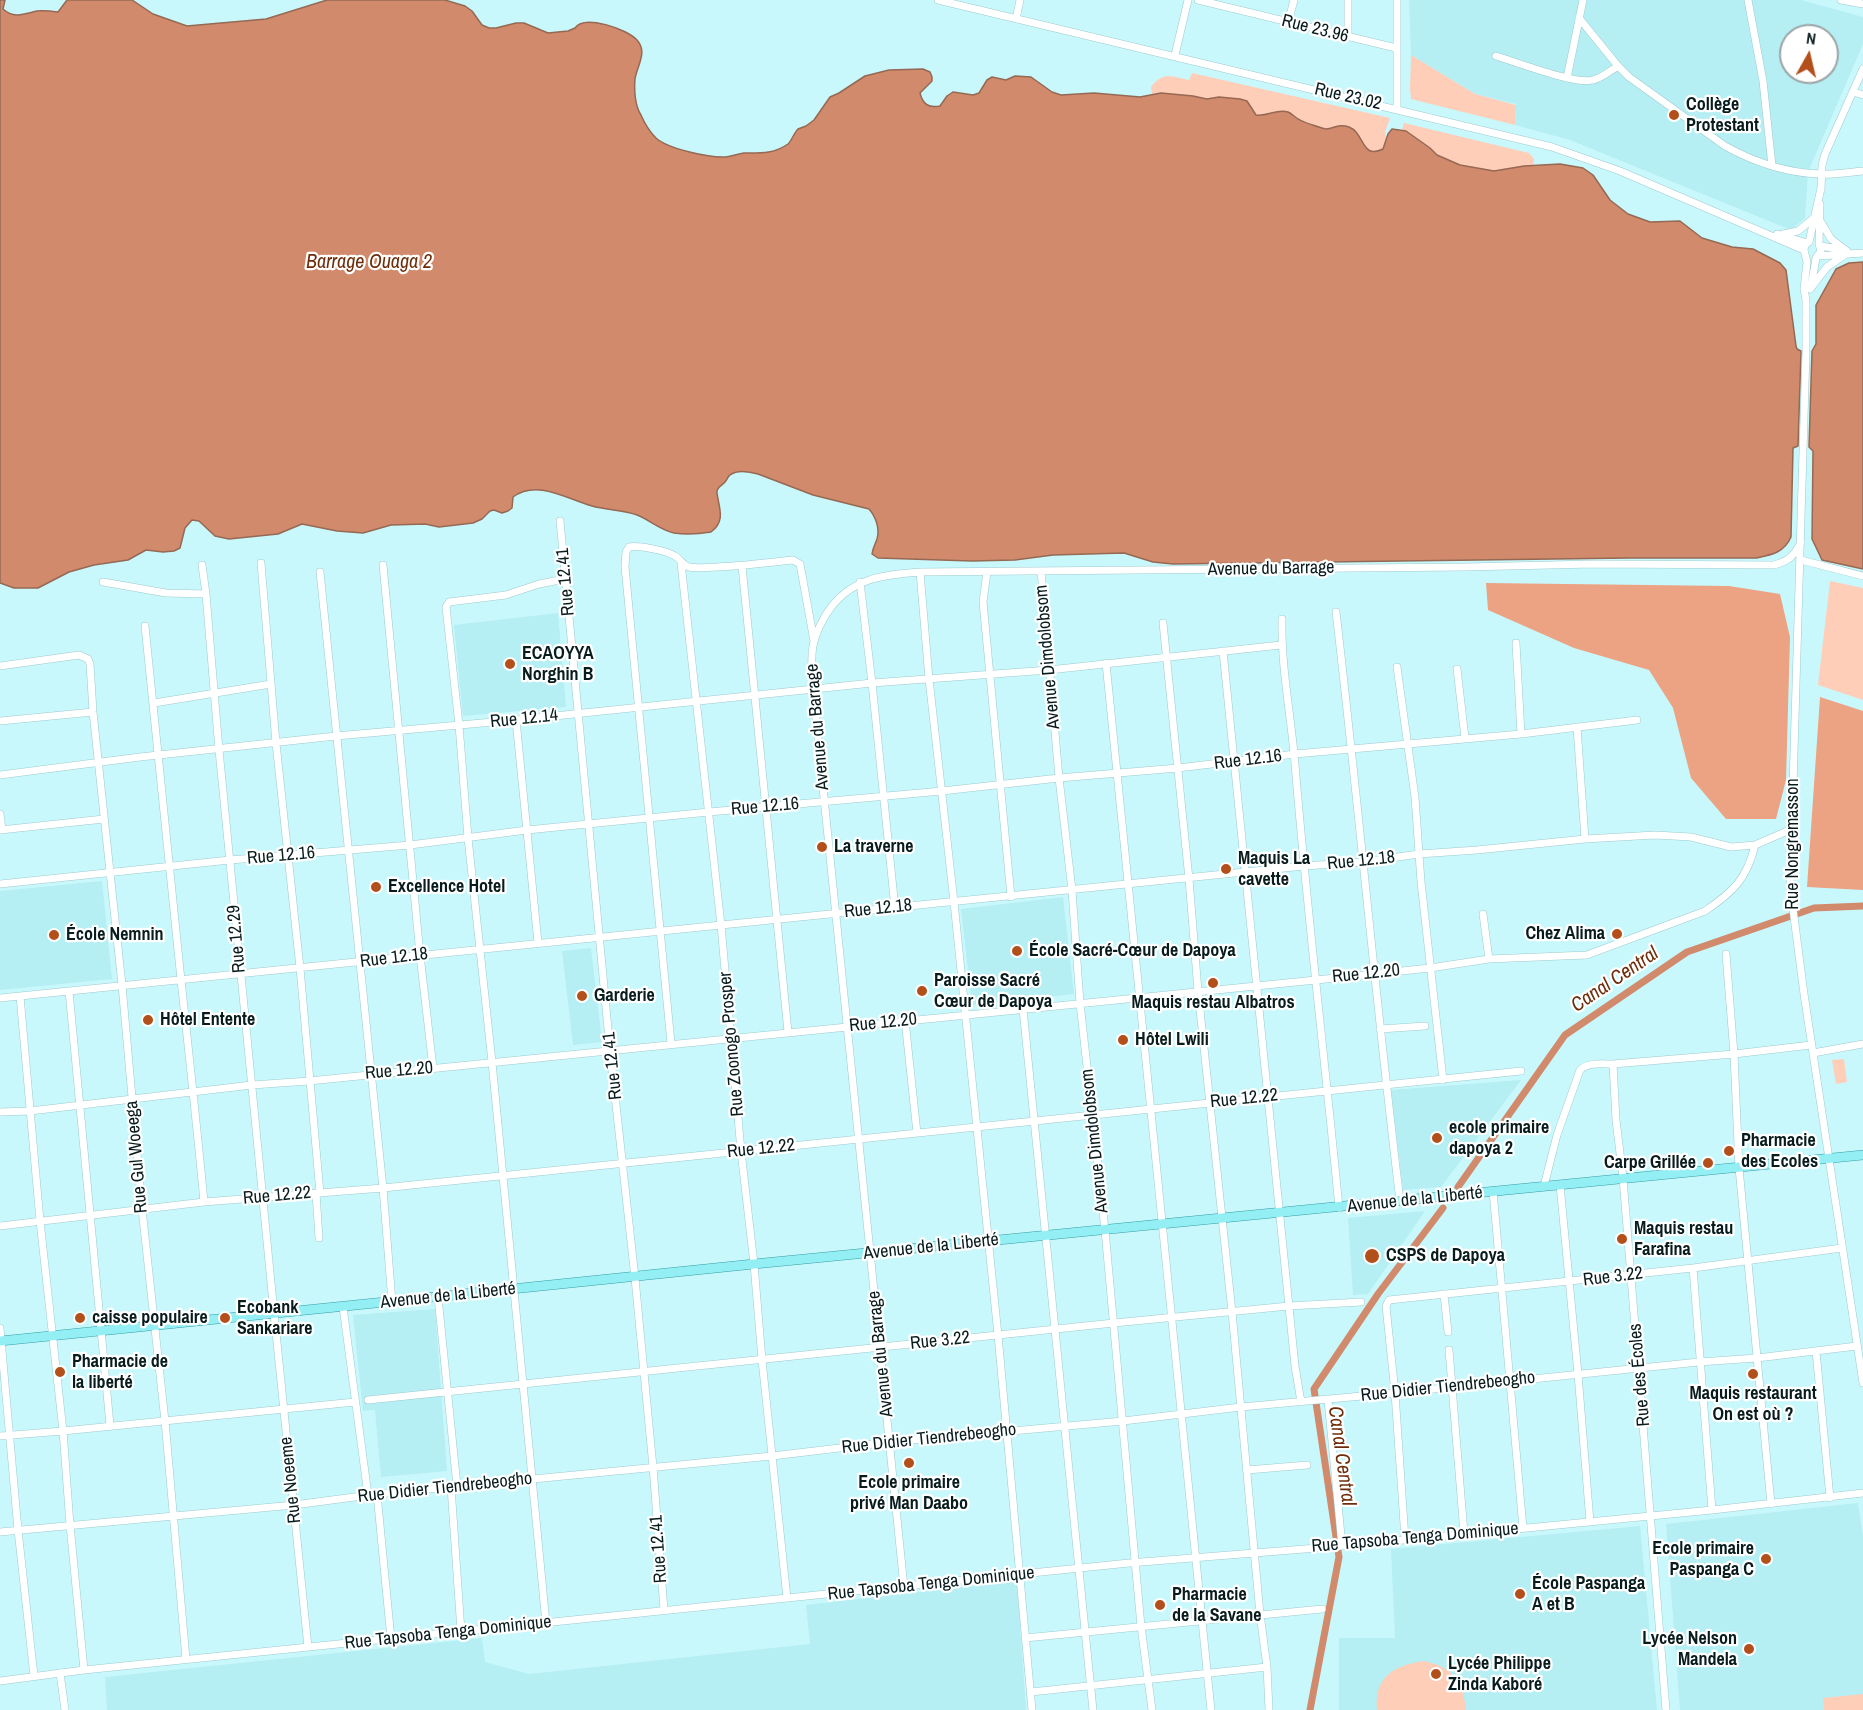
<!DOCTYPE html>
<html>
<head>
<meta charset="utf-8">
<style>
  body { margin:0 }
  #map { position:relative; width:1863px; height:1710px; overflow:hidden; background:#c9f8fc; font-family:"Archivo Narrow",sans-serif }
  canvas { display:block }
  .north { position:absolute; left:1779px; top:24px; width:60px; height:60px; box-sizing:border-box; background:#fff; border:2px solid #9da4a5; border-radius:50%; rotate:8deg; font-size:16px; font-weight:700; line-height:24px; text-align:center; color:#091c1d }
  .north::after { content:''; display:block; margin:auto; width:21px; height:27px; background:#b34f1a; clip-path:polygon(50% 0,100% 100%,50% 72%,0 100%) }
</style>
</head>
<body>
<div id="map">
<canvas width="1863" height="1710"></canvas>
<div class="north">N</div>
</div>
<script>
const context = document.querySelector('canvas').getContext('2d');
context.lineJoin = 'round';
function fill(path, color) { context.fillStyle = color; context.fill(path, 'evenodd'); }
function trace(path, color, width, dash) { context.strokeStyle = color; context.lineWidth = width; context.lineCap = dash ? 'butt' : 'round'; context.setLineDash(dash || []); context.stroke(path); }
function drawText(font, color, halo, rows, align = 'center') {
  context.font = font + ' "Archivo Narrow",sans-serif'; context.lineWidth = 4.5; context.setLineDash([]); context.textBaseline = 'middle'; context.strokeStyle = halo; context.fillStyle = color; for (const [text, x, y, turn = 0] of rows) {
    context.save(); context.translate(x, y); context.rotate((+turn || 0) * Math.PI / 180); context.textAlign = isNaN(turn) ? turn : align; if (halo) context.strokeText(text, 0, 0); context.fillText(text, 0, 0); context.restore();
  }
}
fill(new Path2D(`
  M 1409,0 L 1801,0 L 1863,17 L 1863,44 L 1808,172 L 1805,218 L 1791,230 L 1570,140 L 1515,125 L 1516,104 L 1475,94 L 1411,55 ZM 1791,36 L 1827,36 L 1827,72 L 1791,72 Z
  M 558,613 L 566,707 L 463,716 L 454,625 Z
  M 102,881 L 112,979 L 0,990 L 0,891 Z
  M 1063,897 L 1074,994 L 972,1005 L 961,909 Z
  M 591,948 L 602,1042 L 573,1045 L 562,951 Z
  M 1521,1080 L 1441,1187 L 1403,1190 L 1391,1090 Z
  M 1425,1211 L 1368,1294 L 1353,1295 L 1348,1218 Z
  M 435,1309 L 447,1471 L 381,1477 L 375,1410 L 363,1411 L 353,1315 Z
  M 1858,1503 L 1863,1537 L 1863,1710 L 1680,1710 L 1666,1524 Z
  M 1640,1526 L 1657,1710 L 1339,1710 L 1339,1638 L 1395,1638 L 1391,1549 Z
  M 1017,1581 L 1026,1710 L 107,1710 L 105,1677 L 482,1638 L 485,1662 L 529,1674 L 810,1644 L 806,1605 Z`), '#b5eef3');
fill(new Path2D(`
  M 1411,55 L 1475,94 L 1516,105 L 1515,125 L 1411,99 L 1410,88 Z
  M 1192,73 L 1390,118 L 1385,132 L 1386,140 L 1383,149 C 1361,160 1365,133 1349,127 C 1338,123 1336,129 1327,130 C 1325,130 1304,122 1300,121 C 1296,119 1293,115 1289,114 C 1278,112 1267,117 1256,115 L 1247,102 L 1240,99 L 1219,97 L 1207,99 L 1193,96 L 1161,93 L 1152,94 L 1151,87 C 1163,71 1172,77 1189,80 Z
  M 1404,123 L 1529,153 L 1534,159 L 1533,167 L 1524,166 L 1494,171 L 1460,165 L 1437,155 L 1430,148 L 1406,131 L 1402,130 Z
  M 1830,581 L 1863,588 L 1863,700 L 1818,685 Z
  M 1844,1059 L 1847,1082 L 1836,1084 L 1832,1060 Z
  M 1424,1661 C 1453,1667 1463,1681 1466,1710 L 1377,1710 C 1374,1677 1394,1665 1424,1661 Z
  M 1863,1694 L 1863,1710 L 1824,1710 L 1823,1698 Z`), '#ffceb9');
fill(new Path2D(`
  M 1486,583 L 1729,586 L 1780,594 L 1790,637 L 1786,780 L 1776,819 L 1726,819 L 1691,778 L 1673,708 L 1649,670 L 1574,648 L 1488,610 Z
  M 1820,697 L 1863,711 L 1863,890 L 1807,887 Z`), '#eca383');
const water = new Path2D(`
  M 0,0 L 5,0 L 3,9 C 14,19 24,14 37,11 C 43,10 51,11 58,12 L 67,0 L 132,0 L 153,14 L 187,26 L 266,19 L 327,0 L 445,0 L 465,6 L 472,11 L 482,25 L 489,28 L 496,28 L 516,23 L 524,23 L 548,33 L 568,31 L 575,28 C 584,14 627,29 637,40 C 648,52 637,66 635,79 C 634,90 635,106 641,115 C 644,122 650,132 656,138 C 668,149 710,158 726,157 C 732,156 738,154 744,153 C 760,153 774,154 788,144 C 792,140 794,133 798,129 L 806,126 L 814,120 L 830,97 L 839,93 L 865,76 L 889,70 L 923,69 L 930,72 L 932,77 L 932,81 L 920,93 C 923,105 929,108 940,106 L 947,96 L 953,92 L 973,95 L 979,93 L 987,80 L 992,77 L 1006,80 L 1015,76 L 1031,77 L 1052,92 L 1061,95 L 1094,93 L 1140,97 L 1161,93 L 1193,96 L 1207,99 L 1219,97 L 1240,99 L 1247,101 L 1256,115 C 1268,117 1277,108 1288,112 C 1293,114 1295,118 1300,120 C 1303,122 1324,129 1326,129 C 1334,129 1338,123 1349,127 C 1365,133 1361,160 1383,149 L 1388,134 L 1392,129 L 1406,131 L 1430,148 L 1437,155 L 1460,165 L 1494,171 L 1524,166 L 1560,164 L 1583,168 L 1593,175 L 1610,200 L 1628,214 L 1650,222 L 1680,221 L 1702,238 L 1732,247 L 1753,249 L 1780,263 L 1786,270 L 1796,346 L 1797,349 L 1801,351 L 1798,446 L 1793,448 L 1791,537 C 1784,553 1771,555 1756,558 L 1629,558 L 1173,564 L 1153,562 L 1124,553 L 1053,555 L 1015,560 L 972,561 L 878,558 L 872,554 C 873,547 875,545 877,539 C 880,529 876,517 869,509 L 813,495 L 758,474 C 751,472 738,469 730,475 C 728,476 727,480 725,482 C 722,486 716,487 717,493 C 719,508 726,521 711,532 C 699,534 686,535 674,533 C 660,530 650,520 637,515 C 623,510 606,510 592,506 C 567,499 537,479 513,497 L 512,508 L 508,511 L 502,513 L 494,510 L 490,511 L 482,519 L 473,523 L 439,527 L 425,524 L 391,525 L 363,533 L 337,531 L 302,524 L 278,534 L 229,539 L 215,536 L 199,521 L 192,520 L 185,528 L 180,548 L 174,551 L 163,552 L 146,550 L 128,560 L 94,565 L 69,572 L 38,588 L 14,588 L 0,583 Z
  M 1863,262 L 1863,569 L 1822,560 L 1812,539 L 1813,451 L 1809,447 L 1812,351 L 1816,344 L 1816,305 L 1836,269 L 1849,263 Z`);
fill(water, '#d18a6b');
trace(water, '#956954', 1.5);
trace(new Path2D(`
  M 1458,1187 L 1565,1035 L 1687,952 L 1814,908 L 1863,906
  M 1310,1710 L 1339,1557 L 1314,1389 L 1378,1294 L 1443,1208`), '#d18a6b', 7);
const minor = new Path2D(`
  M 938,0 L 1552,147 L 1620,171 L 1804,250
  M 1198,0 L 1396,48
  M 1348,0 L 1348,37
  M 1748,0 L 1763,81 L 1772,166
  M 1841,0 L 1863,4
  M 1579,18 L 1618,66 L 1629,77 L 1725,146 C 1754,162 1787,173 1820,174 C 1834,175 1849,172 1863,171
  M 1016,19 L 1020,0
  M 1288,23 L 1294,0
  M 1175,55 L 1188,0
  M 1496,56 C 1516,62 1576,85 1593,80 C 1602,78 1610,71 1618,66
  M 1567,78 L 1583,0
  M 1853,92 L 1863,95
  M 1397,109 L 1397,0
  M 1821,188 L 1809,242 L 1805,245 L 1804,250 L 1807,262 L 1804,289 L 1806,300 L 1806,351 L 1790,886 L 1804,994 L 1863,1383
  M 1821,190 L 1822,165 L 1825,154 L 1863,69
  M 1821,222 L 1831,239 L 1847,251
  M 1777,234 L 1807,243
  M 1783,234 L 1798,231 L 1814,218
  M 1821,246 L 1843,250
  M 1818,256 L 1863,253
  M 1816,258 L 1821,251 L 1819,244 L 1820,204
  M 1811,287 L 1816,258
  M 1810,289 L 1827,267 L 1846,254
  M 560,521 L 610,1050 L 635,1278 L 653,1467 L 664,1610
  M 1801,560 L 1863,576
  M 261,563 L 276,743 L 300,968 L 320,1193
  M 681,563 L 721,925 L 741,1151 L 754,1264 L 762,1360 L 787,1598
  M 202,565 L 206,594 L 219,750 L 274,1313 L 308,1647
  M 383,565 L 420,955 L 433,1068
  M 742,566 L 788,1032
  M 1041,571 L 1059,778 L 1072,890 L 1080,1003 L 1105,1230 L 1141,1626 L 1152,1710
  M 320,572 L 383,1188 L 392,1302
  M 920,572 L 929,679 L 954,902 L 998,1335 L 1032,1710
  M 987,572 L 983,602 L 1011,897
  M 103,582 L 166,593 L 206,594
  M 860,582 L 872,683 L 895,908
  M 1336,612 C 1359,808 1376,1005 1400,1201
  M 1282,619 C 1281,668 1291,715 1295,764 C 1307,912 1325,1060 1339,1208
  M 1163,623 L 1189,879 L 1198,991 L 1232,1312 L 1260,1614 L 1267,1667 L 1269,1710
  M 145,626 C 158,744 168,862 181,980 C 189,1054 197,1127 204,1202
  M 1516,643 L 1521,734
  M 1223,651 L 1295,1366 L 1301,1402
  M 1106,663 L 1211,1710
  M 0,666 L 79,655 L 88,659 L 90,664 L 93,712 L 122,985 L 142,1209 L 165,1421 L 186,1659
  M 1397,667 L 1415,797 L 1421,882 L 1443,1080
  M 1457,669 L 1465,738
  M 154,703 L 271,684
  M 516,720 L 538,943
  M 0,721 L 93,712
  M 1577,727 L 1585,839
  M 0,775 L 140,757 L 336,736 L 516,720 L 872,683 L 1049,670 L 1281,645
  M 0,814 L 2,830
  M 0,830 L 104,819
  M 0,884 L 230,860 L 410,845 L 527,830 L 709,812 L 942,791 L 1059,778 L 1178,768 L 1295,754 L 1521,734 L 1637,720
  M 1483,914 L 1489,959
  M 1726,954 L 1734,1054 L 1739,1168 L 1771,1504
  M 69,991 L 110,1425
  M 20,996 L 40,1221 L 63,1431 L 70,1525 L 84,1670
  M 0,998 L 1304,866 L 1363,862 L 1419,854 L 1477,850 L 1585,839 L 1655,835 L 1691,837 L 1731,847 L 1755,845
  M 1023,1009 L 1093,1710
  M 905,1020 L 917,1133
  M 1380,1029 L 1425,1026
  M 671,1043 L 625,567 L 626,552 L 629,547 C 638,545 668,551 675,556 C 681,559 682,565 689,567 C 698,569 708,567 717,567 C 743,566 767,563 793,560 L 800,564 L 814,641
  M 1813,1053 L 1863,1044
  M 0,1112 L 30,1111 L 252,1085 L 309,1081 L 1316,980 L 1430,968 L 1489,959 L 1587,955 L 1705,911 C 1733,892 1747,879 1755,845 L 1792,829
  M 1560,1185 L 1578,1374 L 1590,1522
  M 1544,1186 L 1557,1135 L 1580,1070 C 1588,1062 1602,1064 1613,1064
  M 1493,1191 L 1523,1528
  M 316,1193 L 319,1238
  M 0,1226 L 204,1202 L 383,1188 L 1521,1071
  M 1693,1268 L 1712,1510
  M 1444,1294 L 1448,1332
  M 438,1297 L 457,1486
  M 343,1307 L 368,1495
  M 0,1328 L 18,1530 L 34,1676
  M 1449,1350 L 1464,1533
  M 1816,1351 L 1830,1498
  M 368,1400 L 1114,1323 L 1289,1306 L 1361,1302
  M 1328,1400 L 1342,1546
  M 0,1436 L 63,1431 L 355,1402
  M 1247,1470 L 1307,1465
  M 451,1487 L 461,1631
  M 377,1494 L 391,1639
  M 0,1532 L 294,1505 L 377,1494 L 772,1456 L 890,1442 L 1123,1421 L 1241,1407 L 1395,1393 L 1699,1362 L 1757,1358 L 1857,1346
  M 1405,1539 L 1395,1393 L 1386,1306 L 1389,1300 L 1693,1268 L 1842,1248
  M 904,1587 L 813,689 C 813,678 811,667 812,656 C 812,640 819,626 827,613 C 850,578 882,575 920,572 L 1466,567 L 1592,564 L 1774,565 C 1789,561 1794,556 1801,542
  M 546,1623 L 492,1062 L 468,838 L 459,725 L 446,607 L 449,602 L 506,595 L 539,584 L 565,579
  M 1025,1638 L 1322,1609
  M 60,1673 L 65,1710
  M 0,1681 L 84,1670 L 1129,1563 L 1342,1546 L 1712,1510 L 1863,1493
  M 1031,1692 L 1267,1667
  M 1666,1710 L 1623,1178 L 1616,1120 L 1613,1064 L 1734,1054 L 1811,1045`);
const major = new Path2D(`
  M 0,1341 C 251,1315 503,1291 754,1264 L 1863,1155`);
trace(minor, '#9dcace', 8);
trace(major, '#359ea6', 10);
trace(minor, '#fff', 7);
trace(major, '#94eff5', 9);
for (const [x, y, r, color] of [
  [1674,115,6,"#b34f1a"],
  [510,664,6,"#b34f1a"],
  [822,847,6,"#b34f1a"],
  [1226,869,6,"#b34f1a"],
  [376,887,6,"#b34f1a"],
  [1617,934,6,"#b34f1a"],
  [54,935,6,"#b34f1a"],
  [1017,951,6,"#b34f1a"],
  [1213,983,6,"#b34f1a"],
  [922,991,6,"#b34f1a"],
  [582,996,6,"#b34f1a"],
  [148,1020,6,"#b34f1a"],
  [1123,1040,6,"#b34f1a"],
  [1437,1138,6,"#b34f1a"],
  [1729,1151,6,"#b34f1a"],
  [1708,1163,6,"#b34f1a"],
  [1622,1239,6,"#b34f1a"],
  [1372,1256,8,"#b34f1a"],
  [80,1318,6,"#b34f1a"],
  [225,1318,6,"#b34f1a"],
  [60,1372,6,"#b34f1a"],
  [1753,1374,6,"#b34f1a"],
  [909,1463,6,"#b34f1a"],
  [1766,1559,6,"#b34f1a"],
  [1520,1594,6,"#b34f1a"],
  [1160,1605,6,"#b34f1a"],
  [1749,1649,6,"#b34f1a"],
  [1436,1674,6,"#b34f1a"]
]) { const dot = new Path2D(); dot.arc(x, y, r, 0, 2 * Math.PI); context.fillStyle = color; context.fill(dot); trace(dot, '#fff', 2); }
drawText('18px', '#091c1d', '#fff', [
  ["Rue 23.96",1315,29,14],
  ["Rue 23.02",1348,97,13],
  ["Avenue du Barrage",1271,569,-1],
  ["Rue 12.41",566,582,-95],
  ["Avenue Dimdolobsom",1048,657,-95],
  ["Rue 12.14",524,719,-6],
  ["Avenue du Barrage",818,727,-95],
  ["Rue 12.16",1248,760,-7],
  ["Rue 12.16",765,807,-5],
  ["Rue Nongremasson",1793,844,-90],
  ["Rue 12.16",281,856,-5],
  ["Rue 12.18",1361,861,-6],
  ["Rue 12.18",878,909,-6],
  ["Rue 12.29",237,939,-95],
  ["Rue 12.18",394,958,-7],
  ["Rue 12.20",1366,974,-6],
  ["Rue 12.20",883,1023,-6],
  ["Rue Zoonogo Prosper",732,1044,-95],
  ["Rue 12.41",613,1066,-96],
  ["Rue 12.20",399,1071,-5],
  ["Rue 12.22",1244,1099,-6],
  ["Avenue Dimdolobsom",1095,1141,-96],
  ["Rue 12.22",761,1149,-6],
  ["Rue Gul Woeega",137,1157,-95],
  ["Rue 12.22",277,1196,-5],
  ["Avenue de la Liberté",1415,1200,-6],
  ["Avenue de la Liberté",931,1247,-6],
  ["Rue 3.22",1613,1277,-7],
  ["Avenue de la Liberté",448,1296,-6],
  ["Rue 3.22",940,1341,-6],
  ["Avenue du Barrage",881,1354,-96],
  ["Rue des Écoles",1640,1375,-95],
  ["Rue Didier Tiendrebeogho",1448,1387,-6],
  ["Rue Didier Tiendrebeogho",929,1439,-6],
  ["Rue Noeeme",291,1480,-96],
  ["Rue Didier Tiendrebeogho",445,1488,-6],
  ["Rue Tapsoba Tenga Dominique",1415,1538,-5],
  ["Rue 12.41",659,1549,-94],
  ["Rue Tapsoba Tenga Dominique",931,1584,-6],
  ["Rue Tapsoba Tenga Dominique",448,1633,-6]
]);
drawText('bold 18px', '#091c1d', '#fff', [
  ["Collège",1686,105],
  ["Protestant",1686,126],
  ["ECAOYYA",522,654],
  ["Norghin B",522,675],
  ["La traverne",834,847],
  ["Maquis La",1238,859],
  ["cavette",1238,880],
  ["Excellence Hotel",388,887],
  ["Chez Alima",1605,934,"right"],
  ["École Nemnin",66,935],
  ["École Sacré-Cœur de Dapoya",1029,951],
  ["Paroisse Sacré",934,981],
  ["Cœur de Dapoya",934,1002],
  ["Garderie",594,996],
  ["Maquis restau Albatros",1213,1003,"center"],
  ["Hôtel Entente",160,1020],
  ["Hôtel Lwili",1135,1040],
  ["ecole primaire",1449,1128],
  ["dapoya 2",1449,1149],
  ["Pharmacie",1741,1141],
  ["des Ecoles",1741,1162],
  ["Carpe Grillée",1696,1163,"right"],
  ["Maquis restau",1634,1229],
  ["Farafina",1634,1250],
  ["CSPS de Dapoya",1386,1256],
  ["Ecobank",237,1308],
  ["Sankariare",237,1329],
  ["caisse populaire",92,1318],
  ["Pharmacie de",72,1362],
  ["la liberté",72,1383],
  ["Maquis restaurant",1753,1394,"center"],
  ["On est où ?",1753,1415,"center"],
  ["Ecole primaire",909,1483,"center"],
  ["privé Man Daabo",909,1504,"center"],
  ["Ecole primaire",1754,1549,"right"],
  ["Paspanga C",1754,1570,"right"],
  ["École Paspanga",1532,1584],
  ["A et B",1532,1605],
  ["Pharmacie",1172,1595],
  ["de la Savane",1172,1616],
  ["Lycée Nelson",1737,1639,"right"],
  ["Mandela",1737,1660,"right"],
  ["Lycée Philippe",1448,1664],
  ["Zinda Kaboré",1448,1685]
], 'left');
drawText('italic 20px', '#6e2d0a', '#fff', [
  ["Barrage Ouaga 2",369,263],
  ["Canal Central",1615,980,-34],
  ["Canal Central",1341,1456,82]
]);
</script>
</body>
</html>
